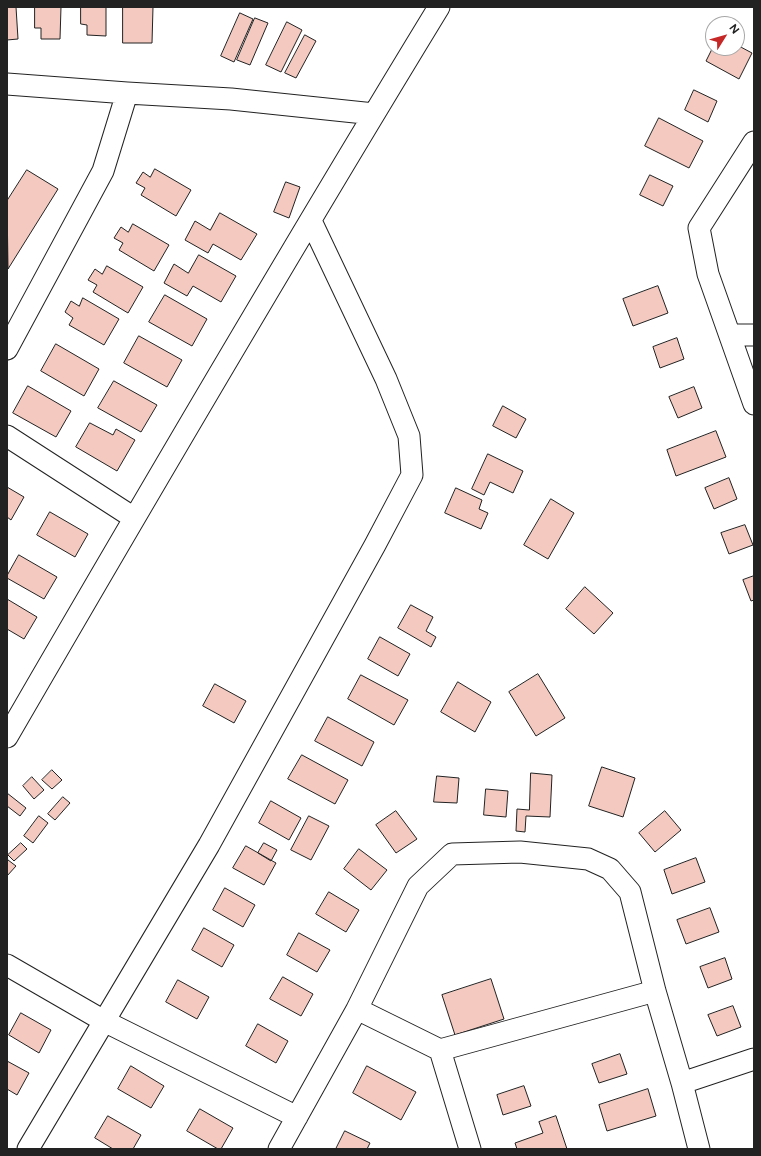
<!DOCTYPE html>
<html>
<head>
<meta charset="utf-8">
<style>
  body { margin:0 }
  #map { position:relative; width:761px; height:1156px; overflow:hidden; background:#fff; font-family:Figtree,sans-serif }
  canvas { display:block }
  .frame { position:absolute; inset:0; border:8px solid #222; pointer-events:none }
  .north { position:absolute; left:705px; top:16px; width:40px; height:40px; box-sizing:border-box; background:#fff; border:1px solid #a7a7a7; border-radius:50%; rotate:53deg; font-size:11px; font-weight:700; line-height:16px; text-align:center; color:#222 }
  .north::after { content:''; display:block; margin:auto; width:14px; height:18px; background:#c62828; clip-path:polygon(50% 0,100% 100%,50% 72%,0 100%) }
</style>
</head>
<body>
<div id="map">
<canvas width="761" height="1156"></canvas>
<div class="frame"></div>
<div class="north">N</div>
</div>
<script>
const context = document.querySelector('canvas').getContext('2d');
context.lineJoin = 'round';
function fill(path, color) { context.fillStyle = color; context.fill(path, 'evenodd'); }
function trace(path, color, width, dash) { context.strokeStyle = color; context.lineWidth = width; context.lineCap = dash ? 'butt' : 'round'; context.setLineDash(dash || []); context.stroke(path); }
const building = new Path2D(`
  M 7,7 L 16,7 L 18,39 L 7,40 Z
  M 35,7 L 61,7 L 60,39 L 41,39 L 41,28 L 35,28 Z
  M 81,7 L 106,7 L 106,36 L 87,35 L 87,25 L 81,24 Z
  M 123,7 L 153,7 L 152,43 L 123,43 Z
  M 240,13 L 253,19 L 234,62 L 221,56 Z
  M 255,18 L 268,23 L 250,65 L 237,60 Z
  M 287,22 L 302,30 L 281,72 L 266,65 Z
  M 305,35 L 316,41 L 296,78 L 285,73 Z
  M 737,45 L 752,53 L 739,79 L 706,61 L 713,47 L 713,48 L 737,48 Z
  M 694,90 L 717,101 L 708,122 L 685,110 Z
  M 659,118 L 703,141 L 689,168 L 645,146 Z
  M 155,169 L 191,190 L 176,216 L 141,195 L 145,188 L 136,183 L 143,172 L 150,177 Z
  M 27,170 L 58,189 L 8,269 L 7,201 Z
  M 650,175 L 673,186 L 663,206 L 640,195 Z
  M 286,182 L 300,187 L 289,218 L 274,212 Z
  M 220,213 L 257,234 L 241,260 L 213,244 L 208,253 L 185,240 L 195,221 L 210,230 Z
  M 133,224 L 169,245 L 154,271 L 119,250 L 123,243 L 114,238 L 121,227 L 128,232 Z
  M 199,255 L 236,276 L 221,302 L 193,286 L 187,296 L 164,283 L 174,264 L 188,273 Z
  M 107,266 L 143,287 L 128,313 L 93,292 L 97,285 L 88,280 L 95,269 L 102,274 Z
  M 658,286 L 668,313 L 633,326 L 623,299 Z
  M 165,295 L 207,319 L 192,346 L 149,322 Z
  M 83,298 L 119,319 L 104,345 L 69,325 L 73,318 L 65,312 L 71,301 L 79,306 Z
  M 139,336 L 182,360 L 167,387 L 124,363 Z
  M 677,338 L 684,359 L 660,368 L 653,347 Z
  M 56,344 L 99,369 L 84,396 L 41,371 Z
  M 114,381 L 157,405 L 141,432 L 98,408 Z
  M 28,386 L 71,411 L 56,437 L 13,413 Z
  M 694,387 L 702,408 L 678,418 L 669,397 Z
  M 503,406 L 526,419 L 516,438 L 493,426 Z
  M 90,423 L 113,435 L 116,429 L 135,440 L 117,471 L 76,447 Z
  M 716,431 L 726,457 L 676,476 L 667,450 Z
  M 488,454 L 523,471 L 513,493 L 490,482 L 484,495 L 472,489 Z
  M 729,478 L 737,499 L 714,509 L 705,488 Z
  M 7,487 L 24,497 L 11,520 L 7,517 Z
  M 456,488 L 482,500 L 479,509 L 488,513 L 481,529 L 445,513 Z
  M 551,499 L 574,513 L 548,559 L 524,545 Z
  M 50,512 L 88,534 L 75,557 L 37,535 Z
  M 745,525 L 753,545 L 729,554 L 721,533 Z
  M 19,555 L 57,577 L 44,599 L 7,578 L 7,576 Z
  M 754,576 L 754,600 L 751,601 L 743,580 Z
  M 585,587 L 613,613 L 594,634 L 566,609 Z
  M 7,599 L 37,617 L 24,639 L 7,629 Z
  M 411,605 L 433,617 L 426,631 L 436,637 L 431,647 L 398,628 Z
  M 380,637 L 410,654 L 398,676 L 368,659 Z
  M 538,674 L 565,718 L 536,736 L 509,692 Z
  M 361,675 L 408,700 L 394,725 L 348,699 Z
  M 458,682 L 491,702 L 475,732 L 441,712 Z
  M 215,684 L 246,701 L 234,723 L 203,706 Z
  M 328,717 L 374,742 L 362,766 L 315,741 Z
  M 302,755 L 348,780 L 335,804 L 288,779 Z
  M 602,767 L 635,778 L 623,817 L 589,806 Z
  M 52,770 L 62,780 L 52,789 L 42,780 Z
  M 531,773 L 552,775 L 550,817 L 526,816 L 525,832 L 516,831 L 517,809 L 529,810 Z
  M 437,776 L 459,778 L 457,803 L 434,802 Z
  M 32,777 L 44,790 L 34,799 L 23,786 Z
  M 486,789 L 508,791 L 506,817 L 484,815 Z
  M 7,793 L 26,808 L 20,816 L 7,806 Z
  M 63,797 L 70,803 L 55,820 L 48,814 Z
  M 271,801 L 301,818 L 289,840 L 259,823 Z
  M 396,811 L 417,839 L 396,853 L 376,825 Z
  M 665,811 L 681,830 L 655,852 L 639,833 Z
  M 39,816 L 48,823 L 33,843 L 24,836 Z
  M 309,816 L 329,826 L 311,860 L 291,850 Z
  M 21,843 L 27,849 L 14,861 L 8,855 Z
  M 264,843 L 277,850 L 271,861 L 258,853 Z
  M 246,846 L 276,863 L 264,885 L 233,868 Z
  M 359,849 L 387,870 L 371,890 L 344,869 Z
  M 696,858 L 705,882 L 672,894 L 664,870 Z
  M 8,860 L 16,866 L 7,876 L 7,861 Z
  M 225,888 L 255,905 L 243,927 L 213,910 Z
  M 329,892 L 359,910 L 346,932 L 316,914 Z
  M 710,908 L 719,932 L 686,944 L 677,920 Z
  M 204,928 L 234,945 L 222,967 L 192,950 Z
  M 299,933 L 330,950 L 317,972 L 287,955 Z
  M 725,958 L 732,979 L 708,988 L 700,967 Z
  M 283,977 L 313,994 L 301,1016 L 270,999 Z
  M 491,979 L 504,1019 L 455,1035 L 442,995 Z
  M 178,980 L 209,997 L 197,1019 L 166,1002 Z
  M 733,1006 L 741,1027 L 717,1036 L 708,1015 Z
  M 21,1013 L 51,1030 L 39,1053 L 9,1035 Z
  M 258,1024 L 288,1041 L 276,1063 L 246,1046 Z
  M 620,1054 L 627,1074 L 599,1083 L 592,1064 Z
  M 7,1061 L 29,1073 L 17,1095 L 7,1089 Z
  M 131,1066 L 164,1086 L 151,1108 L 118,1089 Z
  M 367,1066 L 416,1092 L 401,1120 L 353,1093 Z
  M 524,1086 L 531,1106 L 503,1115 L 497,1095 Z
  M 648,1089 L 656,1116 L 607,1131 L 599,1105 Z
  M 200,1109 L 233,1128 L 221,1149 L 218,1149 L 187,1131 Z
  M 108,1116 L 141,1135 L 133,1149 L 113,1149 L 95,1138 Z
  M 556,1116 L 567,1149 L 517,1149 L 515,1143 L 543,1133 L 539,1122 Z
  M 345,1131 L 370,1143 L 367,1149 L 336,1149 Z`);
fill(building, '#f3c9c0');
trace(building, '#222', 1);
const minor = new Path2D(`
  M 7,84 L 127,93 L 231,99 L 374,114
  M 754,142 L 699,228 L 708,274 L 754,404
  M 730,335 L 754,335
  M 7,349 L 103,171 L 127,93
  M 7,436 L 134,518
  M 7,737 C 149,492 292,248 439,7
  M 7,965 L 104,1021 L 297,1117
  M 357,1009 L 418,886 L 452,854 L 520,852 L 588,859 L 610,869 L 630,892 L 655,991 L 682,1083 L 699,1149
  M 440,1050 L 470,1149
  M 682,1083 L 754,1059
  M 28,1149 L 209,845 L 375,545 L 412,475 L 409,436 L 386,379 L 311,221
  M 279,1149 L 357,1009 L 440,1050 L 655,991`);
trace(minor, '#222', 23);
trace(minor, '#fff', 21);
</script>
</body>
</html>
